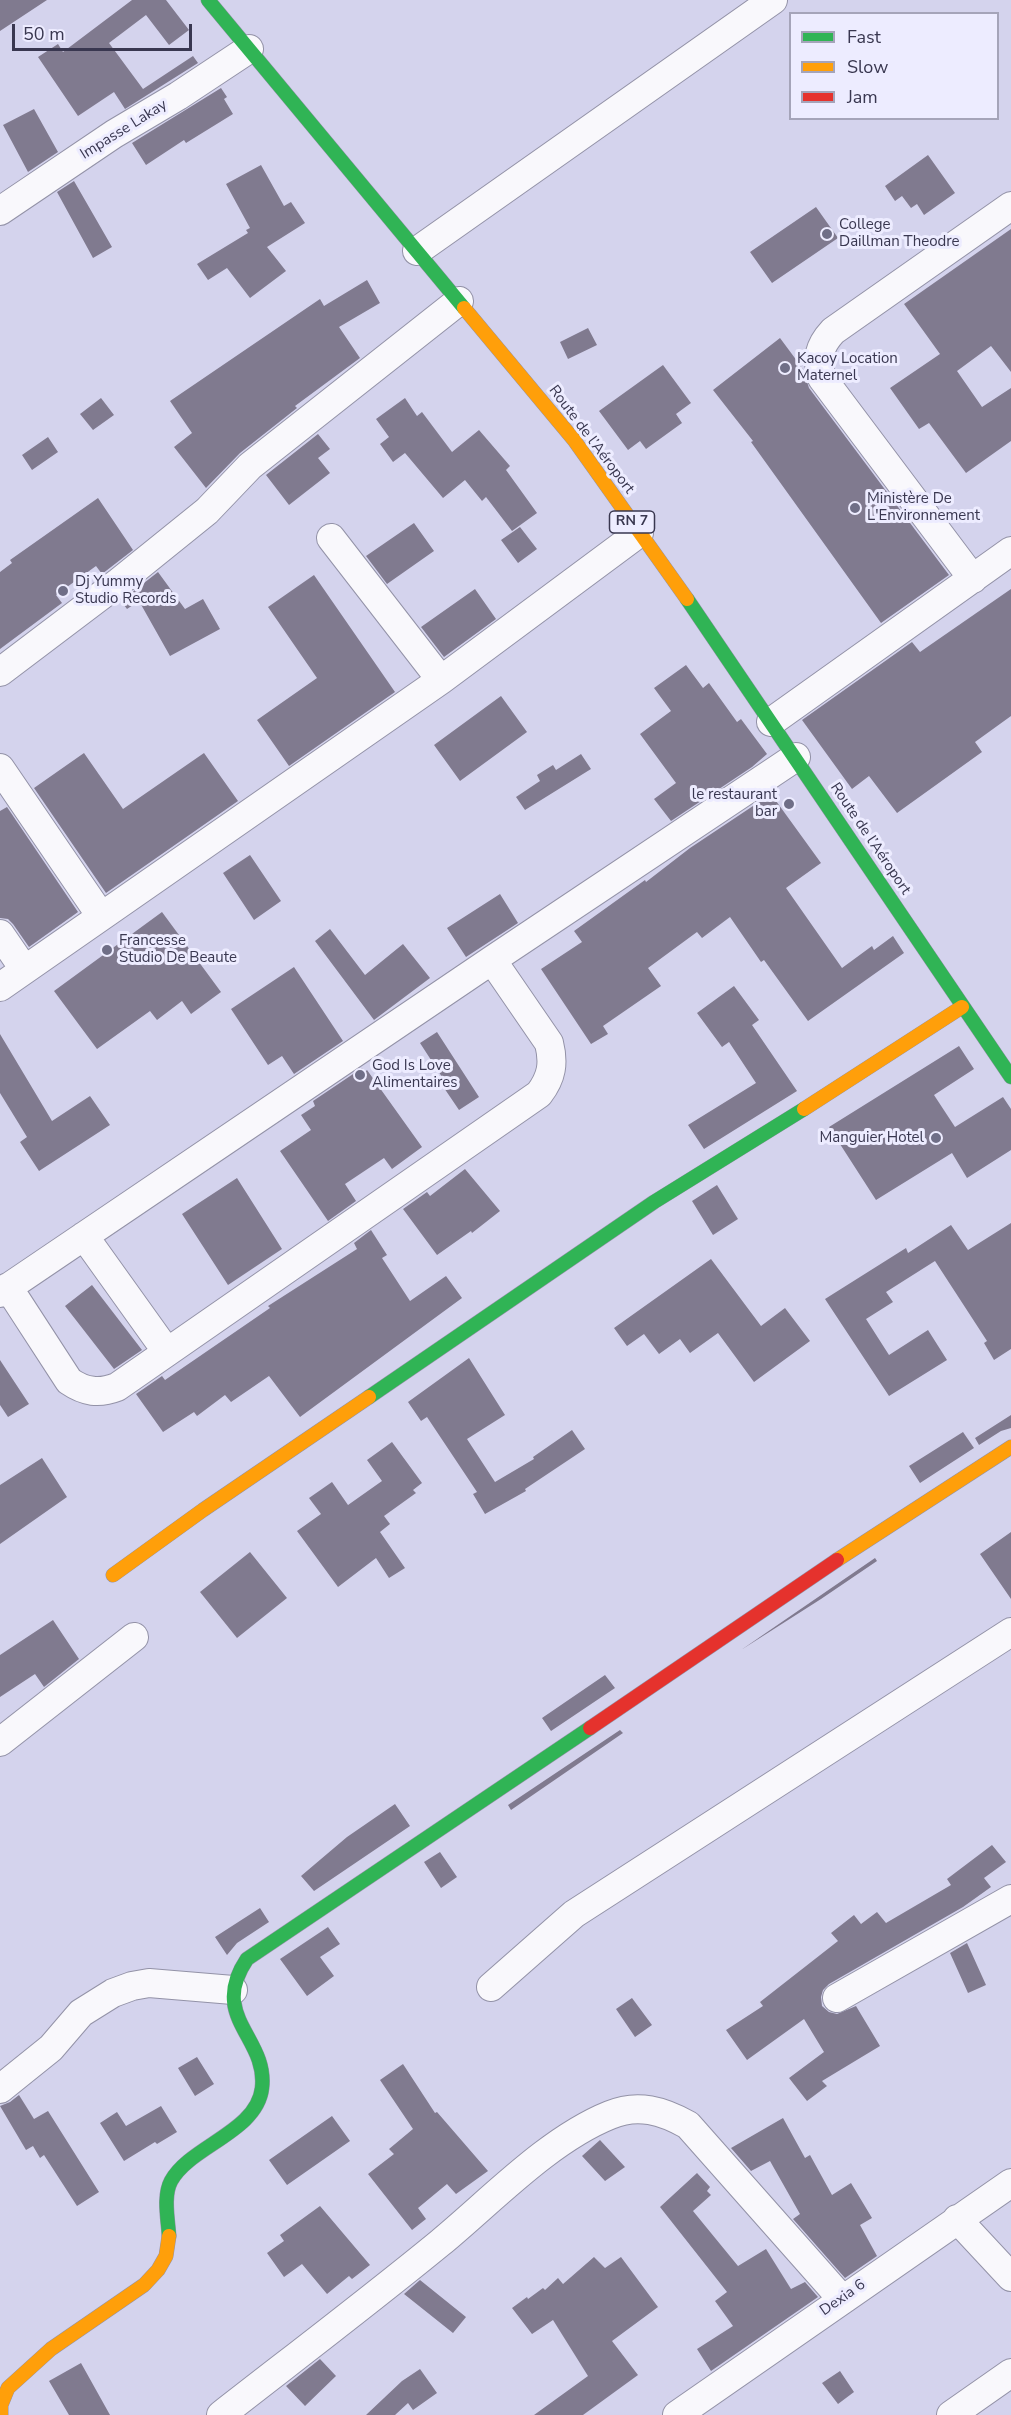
<!DOCTYPE html>
<html>
<head>
<meta charset="utf-8">
<style>
  body { margin:0 }
  #map { position:relative; width:1011px; height:2415px; overflow:hidden; background:#d4d3ed; font-family:"Nunito Sans",sans-serif }
  canvas { display:block }
  .legend { position:absolute; left:789px; top:12px; width:210px; height:108px; box-sizing:border-box; background:#edecff; border:2px solid #a5a4b9; margin:0; padding:8px 10px; list-style:none; font-size:18px; color:#393750 }
  .legend li { display:flex; align-items:center; gap:12px; height:30px }
  .legend b { width:30px; border:2px solid #a5a4b9 }
  .scale { position:absolute; left:12px; top:24px; width:180px; height:27px; box-sizing:border-box; border:3px solid #393750; border-top:0; padding-left:8px; font-size:18px; line-height:21px; white-space:nowrap; color:#393750; -webkit-text-stroke:4px #edecff; paint-order:stroke }
</style>
</head>
<body>
<div id="map">
<canvas width="1011" height="2415"></canvas>
<ul class="legend">
<li><b style="height:8px;background:#30b455"></b>Fast</li>
<li><b style="height:8px;background:#ff9f0a"></b>Slow</li>
<li><b style="height:8px;background:#e5322d"></b>Jam</li>
</ul>
<div class="scale">50 m</div>
</div>
<script>
const context = document.querySelector('canvas').getContext('2d');
context.lineJoin = 'round';
function fill(path, color) { context.fillStyle = color; context.fill(path, 'evenodd'); }
function trace(path, color, width, dash) { context.strokeStyle = color; context.lineWidth = width; context.lineCap = dash ? 'butt' : 'round'; context.setLineDash(dash || []); context.stroke(path); }
function drawText(font, color, halo, rows, align = 'center') {
  context.font = font + ' "Nunito Sans",sans-serif'; context.lineWidth = 6; context.setLineDash([]); context.textBaseline = 'middle'; context.strokeStyle = halo; context.fillStyle = color; for (const [text, x, y, turn = 0] of rows) {
    context.save(); context.translate(x, y); context.rotate((+turn || 0) * Math.PI / 180); context.textAlign = isNaN(turn) ? turn : align; if (halo) context.strokeText(text, 0, 0); context.fillText(text, 0, 0); context.restore();
  }
}
fill(new Path2D(`
  M 0,0 L 47,0 L 0,31 Z
  M 132,0 L 166,0 L 189,30 L 169,45 L 146,15 L 109,43 L 143,89 L 193,56 L 198,63 L 125,109 L 114,92 L 78,116 L 38,57 L 58,44 L 63,52 Z
  M 221,88 L 227,97 L 224,99 L 233,114 L 186,143 L 184,140 L 146,165 L 132,143 Z
  M 34,109 L 58,152 L 28,172 L 3,125 Z
  M 928,155 L 955,193 L 924,215 L 917,204 L 911,208 L 902,196 L 895,201 L 885,186 Z
  M 261,165 L 284,206 L 291,202 L 305,223 L 267,247 L 286,271 L 250,298 L 227,268 L 208,280 L 197,264 L 248,233 L 246,230 L 250,228 L 226,184 Z
  M 74,181 L 112,247 L 93,258 L 57,192 Z
  M 816,207 L 838,238 L 772,283 L 750,252 Z
  M 1011,229 L 1011,372 L 991,346 L 957,371 L 982,407 L 1011,388 L 1011,441 L 966,473 L 929,423 L 919,429 L 890,388 L 940,354 L 904,304 Z
  M 367,280 L 380,303 L 339,327 L 360,358 L 295,406 L 297,408 L 240,453 L 206,488 L 174,447 L 192,433 L 170,401 L 320,299 L 324,306 Z
  M 588,328 L 597,345 L 568,359 L 560,342 Z
  M 780,338 L 803,369 L 809,388 L 949,575 L 881,623 L 751,442 L 753,441 L 713,390 Z
  M 663,365 L 691,403 L 676,414 L 682,423 L 646,449 L 640,441 L 628,450 L 599,411 Z
  M 101,398 L 114,415 L 93,430 L 80,414 Z
  M 405,398 L 417,416 L 422,412 L 452,452 L 479,430 L 510,466 L 506,470 L 537,513 L 512,531 L 486,497 L 482,501 L 465,480 L 443,498 L 405,453 L 393,462 L 380,444 L 389,437 L 376,419 Z
  M 318,434 L 330,449 L 318,458 L 330,473 L 289,505 L 266,475 Z
  M 48,437 L 58,452 L 32,470 L 22,455 Z
  M 98,498 L 133,550 L 102,574 L 96,566 L 56,595 L 62,603 L 0,649 L 0,572 L 12,563 L 10,560 Z
  M 414,523 L 434,551 L 387,584 L 366,556 Z
  M 520,527 L 537,549 L 518,563 L 501,540 Z
  M 158,572 L 185,609 L 203,599 L 220,629 L 170,656 L 139,601 L 127,609 L 121,601 Z
  M 314,575 L 395,692 L 289,766 L 257,720 L 317,678 L 268,607 Z
  M 475,589 L 496,619 L 444,657 L 421,627 Z
  M 1011,589 L 1011,716 L 975,742 L 982,752 L 897,813 L 869,776 L 852,789 L 802,720 L 912,642 L 920,652 Z
  M 686,665 L 703,688 L 709,683 L 737,722 L 741,719 L 767,754 L 752,767 L 671,821 L 654,799 L 676,783 L 640,734 L 671,711 L 654,688 Z
  M 501,696 L 527,732 L 460,781 L 434,745 Z
  M 84,753 L 123,809 L 204,753 L 238,801 L 106,893 L 34,788 Z
  M 581,754 L 591,769 L 525,810 L 516,797 L 540,781 L 537,775 L 553,765 L 556,770 Z
  M 771,794 L 821,863 L 786,888 L 842,968 L 872,946 L 874,950 L 893,936 L 904,953 L 808,1021 L 764,960 L 761,962 L 730,917 L 702,938 L 697,932 L 648,968 L 661,986 L 603,1026 L 608,1034 L 591,1044 L 541,969 L 582,942 L 574,931 L 645,880 L 646,882 L 690,848 Z
  M 7,807 L 78,912 L 29,947 L 13,924 L 8,919 L 0,918 L 0,811 Z
  M 250,855 L 281,901 L 254,920 L 223,873 Z
  M 500,894 L 518,923 L 466,957 L 447,928 Z
  M 162,912 L 221,992 L 191,1014 L 182,1001 L 157,1020 L 150,1011 L 97,1049 L 54,991 Z
  M 330,929 L 365,975 L 403,944 L 430,978 L 374,1020 L 315,941 Z
  M 294,967 L 343,1041 L 294,1074 L 282,1056 L 268,1065 L 231,1009 Z
  M 734,986 L 759,1020 L 752,1025 L 797,1091 L 704,1149 L 688,1125 L 756,1083 L 729,1042 L 722,1047 L 697,1013 Z
  M 437,1032 L 479,1097 L 459,1110 L 440,1082 L 444,1080 L 420,1043 Z
  M 0,1034 L 52,1121 L 90,1096 L 110,1125 L 39,1171 L 20,1142 L 27,1137 L 0,1093 Z
  M 959,1046 L 974,1069 L 934,1095 L 955,1127 L 1003,1097 L 1011,1109 L 1011,1150 L 967,1178 L 952,1153 L 876,1200 L 829,1127 Z
  M 362,1068 L 365,1072 L 367,1070 L 422,1147 L 392,1169 L 384,1158 L 345,1184 L 356,1201 L 328,1221 L 280,1151 L 311,1130 L 301,1115 L 315,1106 L 313,1101 Z
  M 465,1169 L 500,1211 L 472,1233 L 471,1231 L 437,1255 L 403,1209 L 427,1192 L 430,1196 Z
  M 237,1178 L 282,1249 L 228,1285 L 182,1214 Z
  M 717,1185 L 738,1219 L 713,1235 L 692,1201 Z
  M 1011,1223 L 1011,1349 L 994,1360 L 984,1343 L 987,1341 L 935,1261 L 886,1292 L 893,1302 L 866,1319 L 889,1355 L 928,1330 L 947,1360 L 889,1396 L 825,1299 L 906,1248 L 908,1253 L 951,1225 L 968,1250 Z
  M 371,1230 L 387,1255 L 382,1258 L 410,1301 L 446,1276 L 462,1298 L 300,1417 L 269,1376 L 231,1402 L 225,1395 L 197,1416 L 194,1412 L 163,1432 L 136,1394 L 162,1376 L 165,1380 L 270,1308 L 268,1306 L 357,1249 L 354,1243 Z
  M 711,1259 L 761,1326 L 785,1308 L 810,1341 L 754,1382 L 718,1333 L 690,1353 L 680,1339 L 659,1354 L 644,1334 L 627,1346 L 614,1328 Z
  M 92,1285 L 142,1350 L 114,1369 L 65,1306 Z
  M 469,1358 L 505,1415 L 467,1439 L 495,1482 L 534,1459 L 533,1457 L 572,1430 L 585,1449 L 525,1489 L 526,1491 L 485,1514 L 473,1494 L 477,1492 L 427,1417 L 421,1421 L 408,1402 Z
  M 0,1360 L 29,1404 L 8,1417 L 0,1405 Z
  M 1011,1415 L 1011,1428 L 1001,1431 L 979,1445 L 975,1438 Z
  M 963,1432 L 974,1448 L 920,1483 L 909,1466 Z
  M 392,1442 L 422,1483 L 413,1490 L 416,1493 L 384,1516 L 390,1524 L 380,1532 L 405,1568 L 389,1578 L 376,1558 L 338,1587 L 297,1531 L 321,1514 L 309,1498 L 332,1482 L 348,1505 L 382,1481 L 367,1460 Z
  M 42,1458 L 67,1497 L 0,1544 L 0,1485 Z
  M 1011,1532 L 1011,1599 L 980,1554 Z
  M 250,1552 L 287,1598 L 237,1638 L 200,1592 Z
  M 875,1558 L 877,1561 L 821,1599 L 741,1650 Z
  M 53,1620 L 79,1659 L 44,1687 L 35,1674 L 0,1697 L 0,1655 Z
  M 605,1675 L 615,1688 L 551,1731 L 542,1718 Z
  M 620,1730 L 623,1733 L 511,1810 L 508,1805 Z
  M 395,1804 L 410,1826 L 314,1891 L 301,1876 L 347,1837 Z
  M 992,1845 L 1006,1862 L 984,1878 L 991,1887 L 963,1907 L 829,1984 L 823,1990 L 821,1997 L 822,2006 L 829,2012 L 837,2014 L 856,2006 L 880,2046 L 822,2081 L 827,2086 L 807,2101 L 789,2078 L 824,2052 L 804,2019 L 747,2060 L 726,2030 L 763,2006 L 760,2002 L 838,1941 L 831,1933 L 854,1915 L 861,1924 L 877,1912 L 886,1923 L 951,1885 L 947,1879 Z
  M 440,1852 L 457,1877 L 441,1888 L 424,1862 Z
  M 260,1908 L 269,1922 L 237,1943 L 227,1955 L 215,1937 Z
  M 328,1927 L 340,1944 L 320,1957 L 334,1976 L 307,1996 L 280,1959 Z
  M 967,1943 L 986,1985 L 968,1993 L 950,1953 Z
  M 632,1998 L 652,2025 L 635,2037 L 616,2009 Z
  M 197,2057 L 214,2084 L 195,2096 L 178,2068 Z
  M 403,2064 L 435,2113 L 437,2112 L 488,2171 L 456,2194 L 447,2184 L 418,2208 L 426,2219 L 412,2230 L 368,2174 L 394,2154 L 389,2149 L 413,2129 L 380,2080 Z
  M 19,2095 L 34,2119 L 48,2111 L 99,2192 L 77,2206 L 44,2155 L 40,2158 L 33,2146 L 26,2150 L 0,2106 L 10,2102 Z
  M 161,2106 L 177,2132 L 157,2144 L 155,2142 L 124,2161 L 100,2123 L 117,2112 L 126,2126 Z
  M 332,2116 L 350,2141 L 287,2185 L 269,2160 Z
  M 783,2118 L 805,2158 L 810,2155 L 832,2195 L 851,2183 L 872,2218 L 860,2225 L 877,2256 L 845,2278 L 793,2219 L 800,2214 L 770,2161 L 751,2171 L 731,2148 Z
  M 600,2140 L 625,2167 L 605,2181 L 582,2156 Z
  M 697,2173 L 710,2187 L 707,2191 L 711,2195 L 693,2211 L 738,2266 L 766,2249 L 791,2289 L 805,2282 L 818,2297 L 711,2371 L 697,2349 L 733,2326 L 715,2301 L 727,2292 L 660,2207 Z
  M 320,2206 L 370,2265 L 352,2279 L 349,2276 L 327,2294 L 302,2264 L 284,2277 L 267,2253 L 284,2241 L 280,2235 Z
  M 594,2257 L 605,2268 L 621,2257 L 658,2307 L 612,2341 L 638,2375 L 583,2415 L 534,2415 L 588,2376 L 553,2320 L 532,2334 L 512,2308 L 527,2297 L 528,2299 L 543,2288 L 545,2290 L 558,2278 L 563,2284 Z
  M 420,2280 L 466,2317 L 453,2333 L 404,2294 Z
  M 320,2359 L 336,2376 L 305,2406 L 286,2386 Z
  M 81,2363 L 110,2415 L 69,2415 L 49,2381 Z
  M 420,2369 L 437,2393 L 413,2410 L 408,2403 L 395,2415 L 366,2415 L 402,2381 Z
  M 840,2371 L 854,2392 L 838,2404 L 822,2383 Z`), '#807a8f');
const street = new Path2D(`
  M 0,211 L 114,134 L 178,96 L 249,49
  M 417,251 L 773,0
  M 331,538 L 441,680
  M 973,579 L 822,378 C 816,359 819,346 833,331 L 1011,206
  M 0,672 L 119,582 L 207,511 L 250,466 L 459,301
  M 771,722 L 1011,551
  M 0,768 L 101,916
  M 0,934 L 24,969
  M 0,987 L 441,680 L 639,533
  M 84,1236 L 167,1352
  M 8,1287 L 69,1381 C 85,1392 99,1394 117,1387 L 539,1094 C 552,1077 554,1063 549,1043 L 492,960
  M 0,1293 L 492,960 L 796,757
  M 0,1742 L 134,1637
  M 491,1987 L 574,1914 L 1011,1632
  M 837,1998 L 1011,1899
  M 0,2089 L 51,2048 L 81,2013 L 113,1993 L 132,1986 L 149,1983 L 233,1990
  M 957,2219 L 1011,2277
  M 221,2415 C 294,2358 368,2302 440,2243 C 491,2201 548,2140 610,2115 C 638,2103 663,2111 688,2125 L 842,2299
  M 677,2415 L 1011,2183
  M 951,2415 L 1011,2373`);
const fast = new Path2D(`
  M 208,0 L 464,308
  M 687,599 L 1011,1077
  M 369,1397 L 654,1202 L 804,1109
  M 169,2236 C 168,2219 163,2196 171,2181 C 190,2146 257,2132 262,2088 C 268,2037 208,2017 247,1959 L 590,1728`);
const slow = new Path2D(`
  M 464,308 L 574,440 L 687,599
  M 804,1109 L 962,1007
  M 837,1560 L 1011,1447
  M 113,1575 L 203,1510 L 369,1397
  M 1,2415 L 1,2405 L 8,2388 L 51,2349 L 144,2285 L 158,2270 L 166,2256 L 169,2236`);
const jam = new Path2D(`
  M 590,1728 L 837,1560`);
trace(street, '#9392a7', 30);
trace(fast, '#9392a7', 15);
trace(slow, '#9392a7', 15);
trace(jam, '#9392a7', 15);
trace(street, '#f9f8fc', 28);
trace(fast, '#30b455', 14);
trace(slow, '#ff9f0a', 14);
trace(jam, '#e5322d', 14);
for (const [x, y, r, color] of [
  [827,234,6,"#6f6e87"],
  [785,368,6,"#6f6e87"],
  [855,508,6,"#6f6e87"],
  [63,591,6,"#6f6e87"],
  [789,804,6,"#6f6e87"],
  [107,950,6,"#6f6e87"],
  [360,1075,6,"#6f6e87"],
  [936,1138,6,"#6f6e87"]
]) { const dot = new Path2D(); dot.arc(x, y, r, 0, 2 * Math.PI); context.fillStyle = color; context.fill(dot); trace(dot, '#edecff', 2); }
for (const [x, y, w] of [
  [632,522,45]
]) { const box = new Path2D(); box.roundRect(x - w / 2, y - 11, w, 22, 4.5); context.fillStyle = '#edecff'; context.fill(box); trace(box, '#393750', 1.5); }
drawText('bold 14px', '#393750', null, [
  ["RN 7",632,522]
]);
drawText('15px', '#393750', '#edecff', [
  ["Impasse Lakay",124,130,-32],
  ["Route de l’Aéroport",591,440,53],
  ["Route de l’Aéroport",870,839,56],
  ["Dexia 6",843,2298,-35]
]);
drawText('15px', '#393750', '#edecff', [
  ["College",839,225],
  ["Daillman Theodre",839,242],
  ["Kacoy Location",797,359],
  ["Maternel",797,376],
  ["Ministère De",867,499],
  ["L'Environnement",867,516],
  ["Dj Yummy",75,582],
  ["Studio Records",75,599],
  ["le restaurant",777,795,"right"],
  ["bar",777,812,"right"],
  ["Francesse",119,941],
  ["Studio De Beaute",119,958],
  ["God Is Love",372,1066],
  ["Alimentaires",372,1083],
  ["Manguier Hotel",924,1138,"right"]
], 'left');
</script>
</body>
</html>
